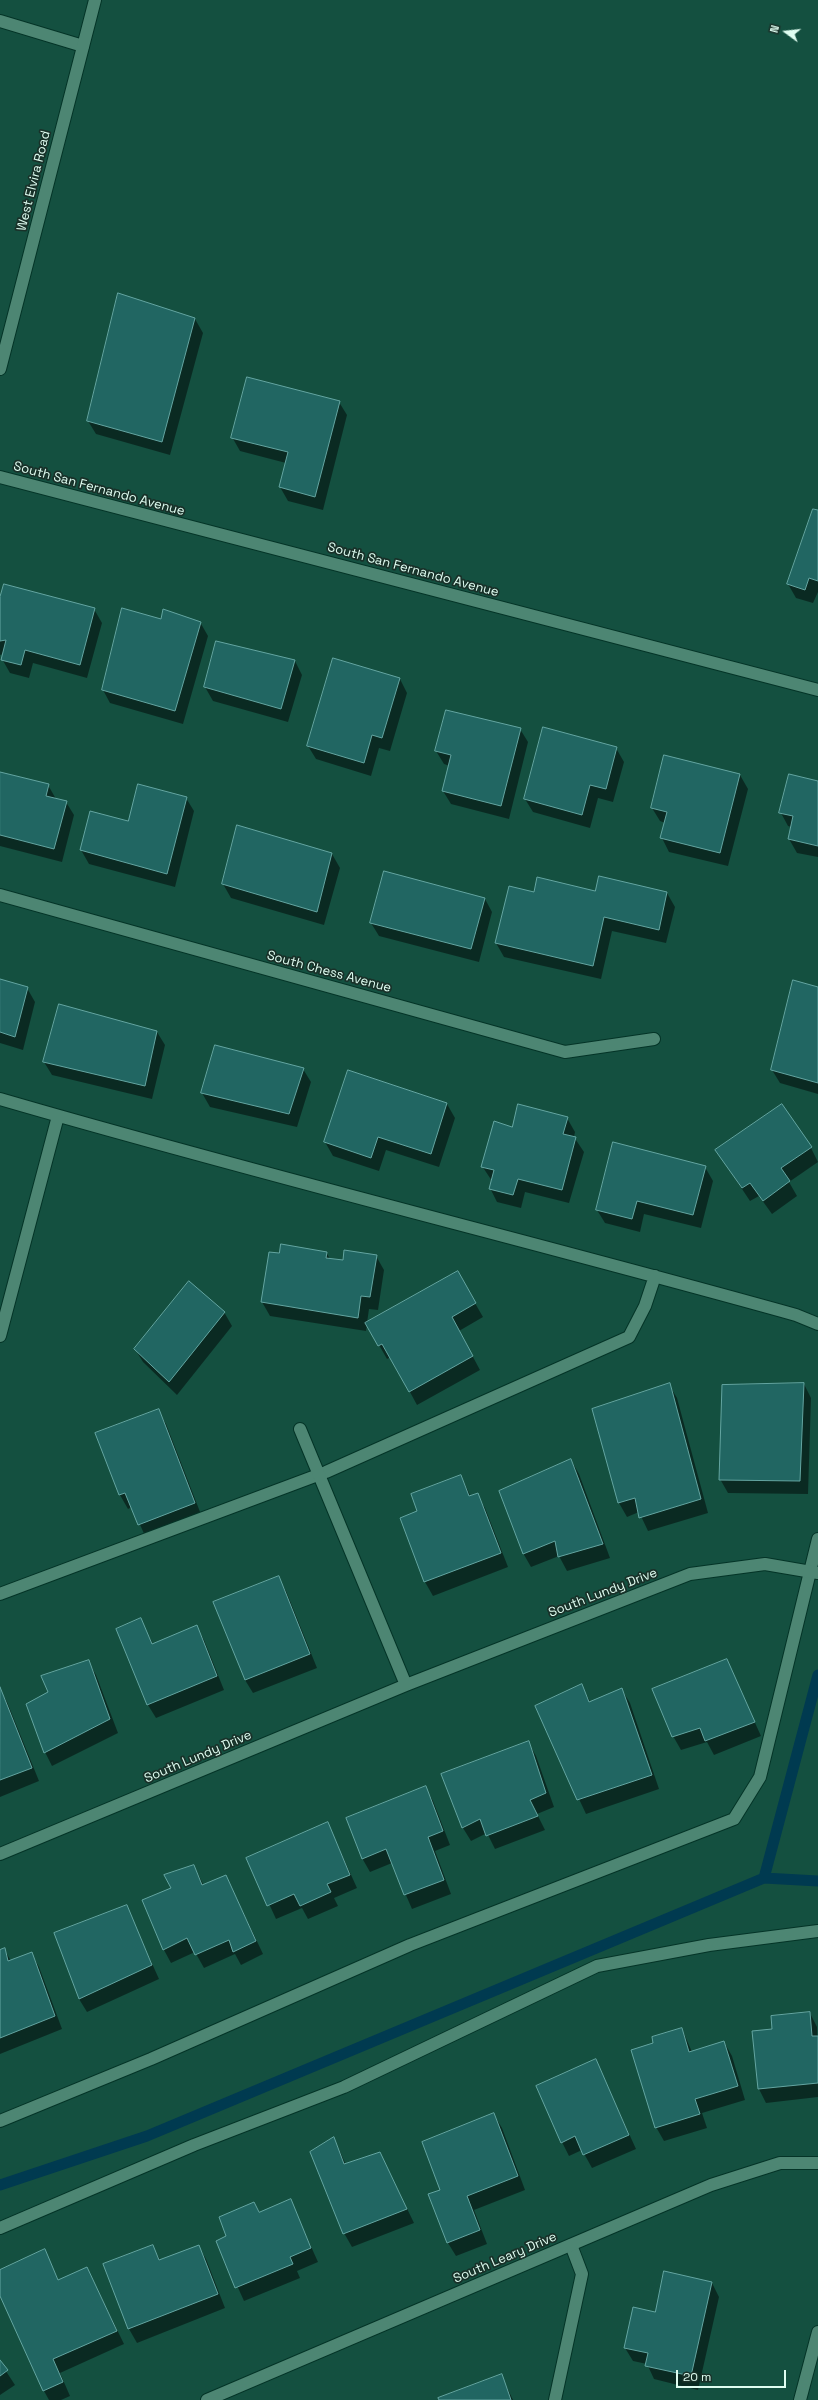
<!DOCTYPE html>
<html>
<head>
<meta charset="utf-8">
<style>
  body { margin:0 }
  #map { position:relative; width:818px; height:2400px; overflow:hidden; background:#145040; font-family:"Space Grotesk",sans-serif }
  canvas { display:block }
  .north { position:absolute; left:766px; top:12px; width:40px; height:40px; -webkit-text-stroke:3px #193129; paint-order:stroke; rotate:285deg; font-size:11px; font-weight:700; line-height:16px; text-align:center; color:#dffdf1 }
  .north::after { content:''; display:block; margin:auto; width:14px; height:18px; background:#dffdf1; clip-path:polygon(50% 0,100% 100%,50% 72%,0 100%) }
  .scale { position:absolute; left:676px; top:2370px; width:110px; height:18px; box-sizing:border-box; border:2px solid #dffdf1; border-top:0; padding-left:5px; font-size:12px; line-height:14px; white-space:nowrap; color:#dffdf1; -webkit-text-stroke:3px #193129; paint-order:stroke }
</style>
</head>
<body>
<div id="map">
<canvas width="818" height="2400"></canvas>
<div class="north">N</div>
<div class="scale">20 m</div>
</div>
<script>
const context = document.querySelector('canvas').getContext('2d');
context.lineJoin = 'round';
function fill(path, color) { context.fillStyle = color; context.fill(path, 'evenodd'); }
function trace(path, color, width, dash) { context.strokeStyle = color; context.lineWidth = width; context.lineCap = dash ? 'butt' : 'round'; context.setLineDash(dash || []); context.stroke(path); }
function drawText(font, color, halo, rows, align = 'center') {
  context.font = font + ' "Space Grotesk",sans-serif'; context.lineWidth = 3.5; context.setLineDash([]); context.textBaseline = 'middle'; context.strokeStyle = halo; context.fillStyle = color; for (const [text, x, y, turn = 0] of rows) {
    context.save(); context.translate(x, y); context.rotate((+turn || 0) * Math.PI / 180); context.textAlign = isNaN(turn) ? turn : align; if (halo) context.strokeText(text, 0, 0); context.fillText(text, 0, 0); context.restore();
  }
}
fill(new Path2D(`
  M 119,294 L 195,319 L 203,333 L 170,455 L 96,434 L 88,421 Z
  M 339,402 L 347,415 L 323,510 L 288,501 L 280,487 L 286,463 L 240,451 L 232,437 Z
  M 818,511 L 818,592 L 813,603 L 796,598 L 788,584 Z
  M 0,601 L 94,609 L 102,623 L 87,678 L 33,663 L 29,678 L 10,673 L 2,659 L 3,654 L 0,655 Z
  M 162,621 L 200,622 L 208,636 L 183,724 L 110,703 L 103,690 Z
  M 295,661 L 302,675 L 288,722 L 213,701 L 205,687 Z
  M 400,679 L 407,693 L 390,751 L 379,748 L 371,776 L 316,759 L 308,746 Z
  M 520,729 L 528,742 L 509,819 L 451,804 L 443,791 L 450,766 L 444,764 L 436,751 Z
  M 616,748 L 624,762 L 613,802 L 598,798 L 590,828 L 533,812 L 525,799 Z
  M 0,773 L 48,785 L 56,799 L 66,802 L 74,815 L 62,862 L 0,846 Z
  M 740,775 L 748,789 L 728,866 L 669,852 L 662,838 L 665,823 L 660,821 L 652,808 Z
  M 818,782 L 818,857 L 797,853 L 789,839 L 791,827 L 788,826 L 781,813 Z
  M 186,798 L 194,811 L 175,887 L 89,864 L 81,850 L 129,822 Z
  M 332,854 L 340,868 L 324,925 L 231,898 L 223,884 Z
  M 600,877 L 667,893 L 675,907 L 666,943 L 612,931 L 601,979 L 504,957 L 496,943 L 534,893 L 596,892 Z
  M 485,899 L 492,912 L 479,962 L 379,936 L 371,923 Z
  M 0,981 L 27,988 L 35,1002 L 23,1050 L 0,1043 Z
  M 818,988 L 818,1094 L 780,1083 L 772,1070 Z
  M 157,1032 L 165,1045 L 152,1099 L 52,1075 L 44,1062 Z
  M 303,1069 L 311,1082 L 297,1127 L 210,1107 L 202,1093 Z
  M 447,1104 L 455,1118 L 439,1167 L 386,1150 L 379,1171 L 333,1156 L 325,1142 Z
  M 567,1118 L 575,1132 L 574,1137 L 584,1152 L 569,1203 L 525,1192 L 521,1208 L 497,1202 L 490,1188 L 492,1181 L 482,1166 L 513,1128 Z
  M 811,1148 L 818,1162 L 789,1182 L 797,1196 L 772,1214 L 759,1196 L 750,1201 L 716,1150 Z
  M 705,1167 L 713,1181 L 701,1228 L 644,1214 L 640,1232 L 605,1223 L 597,1210 Z
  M 326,1252 L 330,1259 L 343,1261 L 376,1256 L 384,1270 L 378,1310 L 369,1309 L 367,1323 L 457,1272 L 483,1317 L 459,1331 L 480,1370 L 417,1405 L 391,1357 L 387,1359 L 367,1324 L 366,1331 L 270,1316 L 262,1302 L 270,1253 Z
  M 224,1312 L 232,1326 L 177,1395 L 143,1362 L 135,1349 Z
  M 804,1384 L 811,1398 L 808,1494 L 728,1493 L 720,1479 Z
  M 669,1385 L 677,1398 L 708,1513 L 648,1531 L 639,1512 L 627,1517 L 619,1503 L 593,1410 Z
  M 158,1410 L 166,1424 L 202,1517 L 146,1538 L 132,1507 L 128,1509 L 120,1495 L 96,1434 Z
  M 571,1460 L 579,1474 L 610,1558 L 567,1571 L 559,1556 L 531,1567 L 523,1553 Z
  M 461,1476 L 471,1497 L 477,1495 L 485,1508 L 508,1567 L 433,1596 L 425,1582 L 401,1518 L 419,1512 Z
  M 278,1577 L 286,1591 L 317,1668 L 253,1693 L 245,1680 Z
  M 140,1619 L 153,1644 L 196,1626 L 204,1640 L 224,1690 L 156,1718 L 148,1705 L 117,1629 Z
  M 88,1661 L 96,1675 L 118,1733 L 52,1766 L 45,1752 Z
  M 727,1661 L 761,1736 L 714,1755 L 707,1742 L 681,1750 L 673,1736 Z
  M 581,1685 L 591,1703 L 622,1690 L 630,1703 L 659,1789 L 586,1814 L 536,1707 Z
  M 0,1689 L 7,1702 L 39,1781 L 0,1797 Z
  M 528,1742 L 536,1756 L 554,1807 L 537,1814 L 545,1830 L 495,1849 L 487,1833 L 471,1841 L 463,1828 L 443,1774 Z
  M 426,1788 L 433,1801 L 450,1845 L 435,1851 L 451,1894 L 412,1909 L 392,1863 L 370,1872 L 362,1858 Z
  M 328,1824 L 357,1888 L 334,1898 L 338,1906 L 308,1919 L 302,1908 L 276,1919 L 248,1858 Z
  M 194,1866 L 204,1886 L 226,1876 L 263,1954 L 241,1965 L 235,1954 L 204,1968 L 195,1952 L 171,1963 L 164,1950 Z
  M 126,1906 L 159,1979 L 87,2012 L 79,1999 L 56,1934 Z
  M 4,1949 L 11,1961 L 31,1953 L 39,1967 L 62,2029 L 0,2054 L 0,1951 Z
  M 810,2013 L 817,2027 L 818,2097 L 766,2103 L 759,2089 L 753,2032 L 774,2030 Z
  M 682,2029 L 692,2052 L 724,2042 L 732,2056 L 745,2100 L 702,2113 L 707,2128 L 664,2141 L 656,2127 L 655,2043 Z
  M 596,2061 L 636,2149 L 592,2168 L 582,2150 L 569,2156 L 562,2142 Z
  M 494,2115 L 502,2128 L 525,2190 L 474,2210 L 487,2244 L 456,2256 L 448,2243 L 430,2195 L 441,2191 Z
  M 334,2138 L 346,2165 L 380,2153 L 414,2223 L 352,2247 L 344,2233 Z
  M 290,2200 L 318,2262 L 297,2271 L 300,2278 L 244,2301 L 217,2241 L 228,2236 L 254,2203 L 260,2213 Z
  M 152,2246 L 161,2261 L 198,2246 L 206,2259 L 225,2308 L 137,2343 L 129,2329 L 104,2265 Z
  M 44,2250 L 59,2281 L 87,2268 L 124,2344 L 60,2373 L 70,2396 L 61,2400 L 49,2400 L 44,2391 L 0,2293 L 0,2271 Z
  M 712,2283 L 719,2297 L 698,2390 L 654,2379 L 647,2364 L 633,2361 L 625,2348 Z
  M 0,2362 L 15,2385 L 0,2395 Z
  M 501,2375 L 513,2400 L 440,2400 Z`), '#0007');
trace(new Path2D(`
  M 764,1878 L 818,1675
  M 0,2185 L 147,2136 L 764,1878 L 818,1881`), '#003a50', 11);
const building = new Path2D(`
  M 118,293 L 195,318 L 162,442 L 87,421 Z
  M 247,377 L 340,401 L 315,497 L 279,487 L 288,452 L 231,438 Z
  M 813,509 L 818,510 L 818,581 L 809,578 L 805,590 L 787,584 Z
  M 4,584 L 95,608 L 80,665 L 25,650 L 21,665 L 1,660 L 6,640 L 0,641 L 0,597 Z
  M 122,608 L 161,619 L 163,609 L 201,622 L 175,711 L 102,690 Z
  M 216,641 L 295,660 L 281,709 L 204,687 Z
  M 333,658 L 400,678 L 382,738 L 372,735 L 364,763 L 307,746 Z
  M 446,710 L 521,728 L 501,806 L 442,791 L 451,755 L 435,751 Z
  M 543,727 L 617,747 L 606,789 L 590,785 L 582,815 L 524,799 Z
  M 664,755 L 740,774 L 720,853 L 660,838 L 667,812 L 651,808 Z
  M 0,772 L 49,784 L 46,796 L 67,801 L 54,849 L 0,835 Z
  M 789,774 L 818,781 L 818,846 L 788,839 L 793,816 L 779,813 Z
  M 138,784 L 187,797 L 167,874 L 80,850 L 90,811 L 128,821 Z
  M 237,825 L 332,853 L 317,912 L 222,884 Z
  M 384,871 L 485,898 L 471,949 L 370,923 Z
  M 599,876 L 667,892 L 659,930 L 604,917 L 593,966 L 495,943 L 509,886 L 534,892 L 537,877 L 595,891 Z
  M 0,979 L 28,987 L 15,1037 L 0,1032 Z
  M 793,980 L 818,987 L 818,1083 L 771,1070 Z
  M 59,1004 L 157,1031 L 145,1086 L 43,1062 Z
  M 215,1045 L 304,1068 L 289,1114 L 201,1093 Z
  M 348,1070 L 447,1103 L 431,1154 L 378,1137 L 371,1158 L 324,1142 Z
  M 518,1104 L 568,1117 L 563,1134 L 576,1137 L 562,1190 L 518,1179 L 513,1195 L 489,1189 L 494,1170 L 481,1167 L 494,1121 L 512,1127 Z
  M 782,1104 L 812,1147 L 781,1168 L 790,1181 L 763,1201 L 750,1183 L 742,1188 L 715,1150 Z
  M 613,1142 L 706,1166 L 693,1215 L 637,1201 L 632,1219 L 596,1210 Z
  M 281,1244 L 327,1252 L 326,1258 L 343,1260 L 344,1250 L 377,1255 L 370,1297 L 361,1296 L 358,1318 L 261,1302 L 269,1252 L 279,1253 Z
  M 458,1271 L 476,1303 L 452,1317 L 473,1356 L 409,1392 L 382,1344 L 378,1346 L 365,1323 Z
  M 189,1281 L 225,1312 L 169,1382 L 134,1349 Z
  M 670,1383 L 701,1499 L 639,1518 L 635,1498 L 618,1503 L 592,1409 Z
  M 804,1383 L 800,1481 L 719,1480 L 722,1385 Z
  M 159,1409 L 195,1503 L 138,1525 L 125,1493 L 119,1495 L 95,1433 Z
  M 571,1459 L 603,1544 L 558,1557 L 555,1541 L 523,1554 L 499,1491 Z
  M 461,1475 L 469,1496 L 478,1493 L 501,1553 L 424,1582 L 400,1518 L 417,1511 L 411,1494 Z
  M 279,1576 L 310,1654 L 245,1680 L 213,1602 Z
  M 141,1618 L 152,1644 L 197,1625 L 217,1676 L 147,1705 L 116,1629 Z
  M 727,1659 L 755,1722 L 705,1741 L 700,1728 L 672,1737 L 652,1689 Z
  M 89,1660 L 110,1719 L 44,1753 L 26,1704 L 48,1692 L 41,1676 Z
  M 582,1684 L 589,1702 L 622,1688 L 652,1775 L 577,1800 L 535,1706 Z
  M 0,1687 L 32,1768 L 0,1780 Z
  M 529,1741 L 546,1793 L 530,1800 L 538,1816 L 486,1836 L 480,1819 L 462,1828 L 441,1774 Z
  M 426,1786 L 443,1831 L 428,1837 L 444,1880 L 404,1895 L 386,1849 L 362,1859 L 346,1818 Z
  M 328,1822 L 350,1875 L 327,1884 L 331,1892 L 300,1906 L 294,1894 L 267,1906 L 246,1858 Z
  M 194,1865 L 202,1885 L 226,1875 L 256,1941 L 233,1952 L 229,1940 L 195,1955 L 187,1938 L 163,1950 L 142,1900 L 171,1888 L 164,1875 Z
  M 127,1905 L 152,1965 L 79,1999 L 54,1933 Z
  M 5,1948 L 8,1961 L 32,1952 L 55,2016 L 0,2038 L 0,1950 Z
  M 810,2012 L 812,2036 L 818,2036 L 818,2083 L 758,2089 L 752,2031 L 772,2029 L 771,2016 Z
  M 682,2028 L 689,2052 L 724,2041 L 738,2086 L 695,2099 L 700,2114 L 655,2128 L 631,2050 L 653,2043 L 652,2037 Z
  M 596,2059 L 629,2135 L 583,2155 L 575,2136 L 561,2143 L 536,2086 Z
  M 494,2113 L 518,2176 L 467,2196 L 480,2230 L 447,2243 L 428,2194 L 440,2190 L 422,2142 Z
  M 334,2137 L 344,2164 L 380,2152 L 407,2209 L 343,2234 L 310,2152 Z
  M 291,2199 L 311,2248 L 290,2257 L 293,2264 L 235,2288 L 216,2241 L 226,2236 L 219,2217 L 254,2202 L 259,2212 Z
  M 153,2245 L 159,2260 L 199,2245 L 218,2294 L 128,2329 L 103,2264 Z
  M 45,2249 L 58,2280 L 87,2267 L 117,2331 L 53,2359 L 63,2382 L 43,2391 L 0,2296 L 0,2270 Z
  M 664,2271 L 712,2282 L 691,2376 L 645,2366 L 648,2353 L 624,2348 L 633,2307 L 655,2312 Z
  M 0,2360 L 8,2370 L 0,2376 Z
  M 502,2374 L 511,2400 L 439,2400 L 438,2398 Z`);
fill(building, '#216662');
trace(building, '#64a5a1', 1);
const service = new Path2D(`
  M 0,21 L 83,46
  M 0,1099 C 264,1176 531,1241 796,1315 L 818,1324
  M 0,1336 L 58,1116
  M 0,1594 L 326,1472 L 629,1337 L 645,1306 L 655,1276
  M 0,2121 L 151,2059 L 410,1945 L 734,1819 L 760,1777 L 818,1539
  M 0,2228 L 194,2145 L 344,2087 L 597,1966 L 709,1945 L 818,1931
  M 555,2400 L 582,2274 L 571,2245`);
const minor = new Path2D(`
  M 0,369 L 95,0
  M 0,477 L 818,690
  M 0,895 L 565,1052 L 654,1039
  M 300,1429 L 406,1685
  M 0,1854 L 406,1685 L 690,1574 L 765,1564 L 818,1573
  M 207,2400 L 711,2185 L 780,2163 L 818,2163
  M 800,2400 L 818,2332`);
trace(service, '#043427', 14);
trace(minor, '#043427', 14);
trace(service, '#4d8673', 12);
trace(minor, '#4d8673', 12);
drawText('13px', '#dffdf1', '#193129', [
  ["West Elvira Road",34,181,-76],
  ["South San Fernando Avenue",99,489,15],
  ["South San Fernando Avenue",413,570,15],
  ["South Chess Avenue",329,972,15],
  ["South Lundy Drive",603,1593,-21],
  ["South Lundy Drive",198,1757,-23],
  ["South Leary Drive",505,2258,-23]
]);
</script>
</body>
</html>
